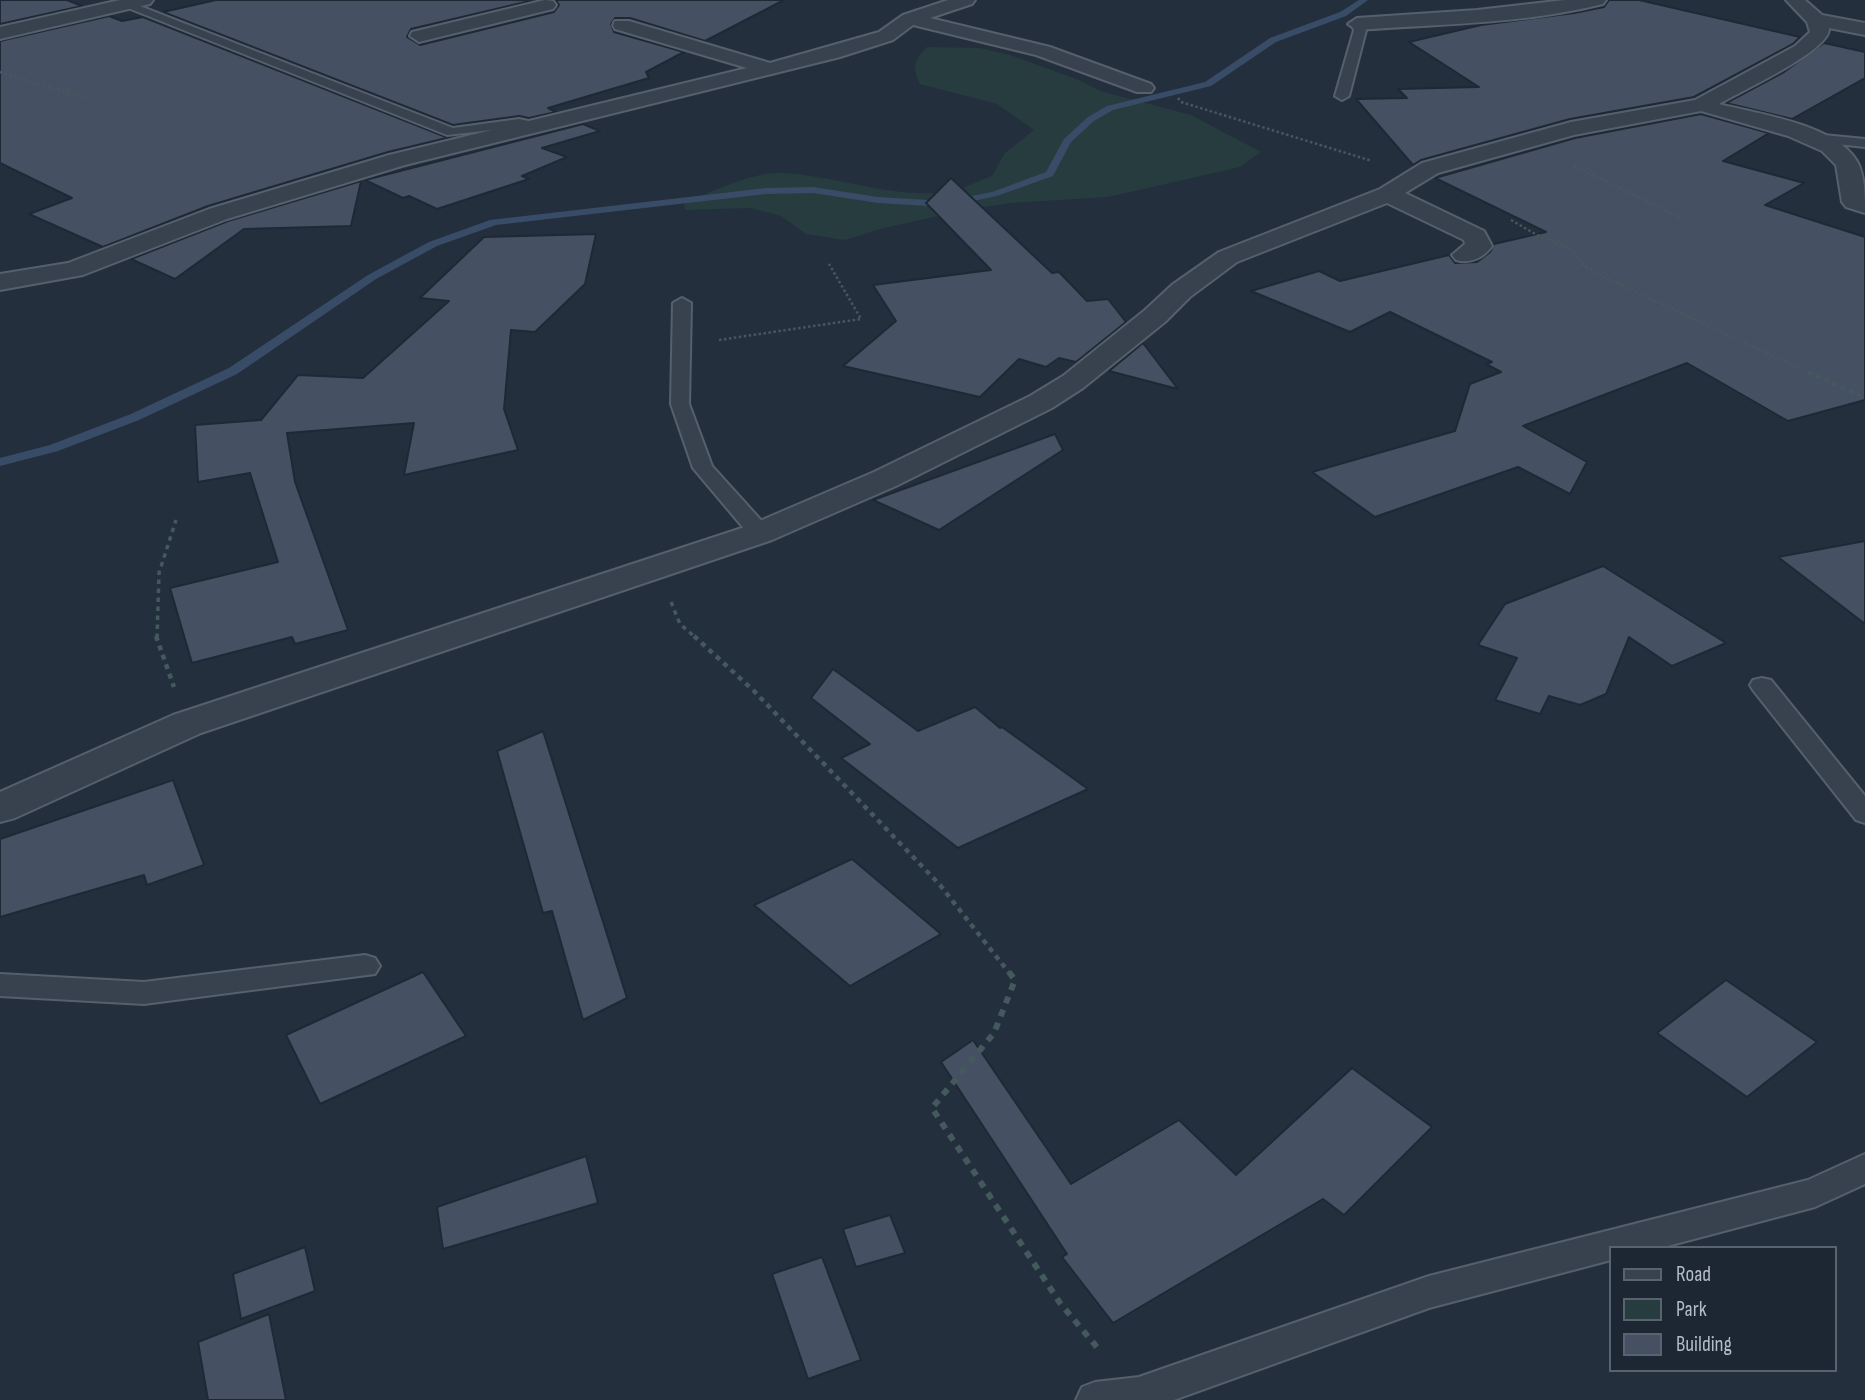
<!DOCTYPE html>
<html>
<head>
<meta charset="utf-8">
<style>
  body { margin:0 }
  #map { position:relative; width:1865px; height:1400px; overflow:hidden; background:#242f3e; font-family:"Sofia Sans Condensed",sans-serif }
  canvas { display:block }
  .legend { position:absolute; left:1609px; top:1246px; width:228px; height:126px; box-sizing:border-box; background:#1d2633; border:2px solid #59626f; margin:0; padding:9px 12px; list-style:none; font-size:21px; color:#b4bcc9 }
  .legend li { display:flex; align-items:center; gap:14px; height:35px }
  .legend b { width:35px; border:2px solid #59626f }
</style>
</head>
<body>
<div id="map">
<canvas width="1865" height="1400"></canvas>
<ul class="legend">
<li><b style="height:9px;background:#38414e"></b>Road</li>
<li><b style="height:19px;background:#263c3f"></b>Park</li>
<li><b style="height:19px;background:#455162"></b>Building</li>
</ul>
</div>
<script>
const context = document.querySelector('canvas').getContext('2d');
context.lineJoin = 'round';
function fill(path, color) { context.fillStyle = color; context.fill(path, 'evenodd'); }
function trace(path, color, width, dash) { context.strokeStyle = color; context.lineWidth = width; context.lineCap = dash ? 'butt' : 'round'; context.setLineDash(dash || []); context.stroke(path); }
fill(new Path2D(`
  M 927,47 L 980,48 L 1010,55 L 1079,80 L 1100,91 L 1191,115 L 1261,152 L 1240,167 L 1108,197 L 1011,203 L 965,210 L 884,228 L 845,240 L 806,234 L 781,216 L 751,208 L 685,210 L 684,203 C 712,192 751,172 781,173 C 837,175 889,199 947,192 C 961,190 978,181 992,176 L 1005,153 L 1034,130 L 997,104 L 920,84 C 912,68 914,60 927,47 Z`), '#263c3f');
fill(new Path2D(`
  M 1359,0 L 1368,0 L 1346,16 L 1276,42 L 1211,86 L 1113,110 L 1094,121 L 1071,142 L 1053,176 L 997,196 L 945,207 L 878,203 L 813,193 L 766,194 L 496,225 L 437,246 L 376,279 L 237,374 L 139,420 L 58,451 L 0,466 L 0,458 L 50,445 L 131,414 L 229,368 L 368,275 L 429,242 L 490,220 L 766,188 L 813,187 L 878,197 L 945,201 L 992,192 L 1046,172 L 1064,139 L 1088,117 L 1107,106 L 1205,82 L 1270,38 L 1340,12 Z`), '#394c67');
const building = new Path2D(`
  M 0,0 L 67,0 L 82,6 L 0,24 Z
  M 216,0 L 534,0 L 411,29 L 407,37 L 420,45 L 554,12 L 559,5 L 556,0 L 784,0 L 705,41 L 630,18 L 615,18 L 611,24 L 614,32 L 684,52 L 646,72 L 649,78 L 548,108 L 556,112 L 529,118 L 519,116 L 453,125 L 163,12 Z
  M 1609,0 L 1639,0 L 1800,37 L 1793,44 L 1694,97 L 1570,119 L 1421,160 L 1413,165 L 1356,99 L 1407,98 L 1398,89 L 1479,87 L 1409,42 L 1481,25 L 1574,13 L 1604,7 Z
  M 109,16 L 122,21 L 143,17 L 446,137 L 451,137 L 388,152 L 208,206 L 103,247 L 29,214 L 72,198 L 0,163 L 0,41 Z
  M 1824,43 L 1865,52 L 1865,78 L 1792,119 L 1726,103 L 1784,72 Z
  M 1701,114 L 1769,133 L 1723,161 L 1804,183 L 1765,205 L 1865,237 L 1865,400 L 1788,421 L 1687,363 L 1523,426 L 1587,462 L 1570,494 L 1518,467 L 1375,517 L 1312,472 L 1455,431 L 1470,384 L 1501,372 L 1486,364 L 1492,362 L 1390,312 L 1350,332 L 1251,291 L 1319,271 L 1340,281 L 1449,255 L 1455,263 L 1477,262 L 1490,252 L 1494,244 L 1546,232 L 1435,178 L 1575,138 Z
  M 583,124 L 600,131 L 542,148 L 567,157 L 522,176 L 529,179 L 437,209 L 409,196 L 403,198 L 365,180 Z
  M 951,178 L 1052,273 L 1059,272 L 1087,301 L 1108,299 L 1126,322 L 1076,362 L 1059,358 L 1046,367 L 1019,359 L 980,397 L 843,366 L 896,321 L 873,285 L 991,270 L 926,203 Z
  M 361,181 L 351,226 L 244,229 L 175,279 L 131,259 L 228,221 Z
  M 596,234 L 585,284 L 535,332 L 511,330 L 504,409 L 518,450 L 404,475 L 414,423 L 287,433 L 295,482 L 348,630 L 295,644 L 292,637 L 192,663 L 170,588 L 278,562 L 250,473 L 198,482 L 195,425 L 261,420 L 298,375 L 363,378 L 449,301 L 420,298 L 484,237 Z
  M 1143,343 L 1178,389 L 1109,371 Z
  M 1055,434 L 1063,450 L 939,530 L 873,500 Z
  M 1865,541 L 1865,624 L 1778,557 Z
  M 1603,566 L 1726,643 L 1672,666 L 1629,637 L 1606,694 L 1580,705 L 1549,696 L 1540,714 L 1495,700 L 1517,658 L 1478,645 L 1505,604 Z
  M 833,669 L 918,731 L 975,707 L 1000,728 L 1002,727 L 1088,789 L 958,848 L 841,758 L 870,744 L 811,698 Z
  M 543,731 L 627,998 L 583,1020 L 552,911 L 543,913 L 497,751 Z
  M 173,780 L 204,865 L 147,885 L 144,875 L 0,917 L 0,839 Z
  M 852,859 L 941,934 L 850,986 L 754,905 Z
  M 423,972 L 466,1036 L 320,1104 L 286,1035 Z
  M 1726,980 L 1817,1042 L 1747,1097 L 1657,1033 Z
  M 973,1040 L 1071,1184 L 1179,1120 L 1236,1175 L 1352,1068 L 1432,1127 L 1344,1215 L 1323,1199 L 1113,1323 L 1062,1257 L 1067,1254 L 941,1062 Z
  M 586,1156 L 598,1203 L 443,1249 L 437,1207 Z
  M 890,1215 L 905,1253 L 856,1267 L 843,1229 Z
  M 305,1247 L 315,1291 L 241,1319 L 233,1274 Z
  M 822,1257 L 861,1360 L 808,1379 L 772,1274 Z
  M 269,1314 L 286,1400 L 208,1400 L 198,1342 Z`);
fill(building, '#455162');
trace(building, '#1f2835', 2);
const lane = new Path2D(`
  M 127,1 L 453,128 L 519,119 L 538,123 L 540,126 L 533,130 L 519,127 L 447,135 L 123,6 L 121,4 Z
  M 1357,20 L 1361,21 L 1366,30 L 1349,96 L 1342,100 L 1335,96 L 1354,30 L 1351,24 Z
  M 1813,134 L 1865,139 L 1865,147 L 1808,141 L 1808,135 Z
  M 682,298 L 691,303 L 689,404 L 712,466 L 768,528 L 771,533 L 768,538 L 752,538 L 693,468 L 671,404 L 673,303 Z
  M 1762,678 L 1771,680 L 1865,796 L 1865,823 L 1856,820 L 1753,690 L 1750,685 L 1753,680 Z
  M 365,955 L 375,958 L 380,966 L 375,974 L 144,1004 L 0,996 L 0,974 L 144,982 Z
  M 1865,1154 L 1865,1184 L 1815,1207 L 1660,1248 L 1611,1248 L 1611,1260 L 1429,1308 L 1174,1400 L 1076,1400 L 1082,1387 L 1095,1382 L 1139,1377 L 1429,1276 L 1808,1180 Z`);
const street = new Path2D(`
  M 120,0 L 153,0 L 150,4 L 0,39 L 0,27 Z
  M 545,0 L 553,1 L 556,5 L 553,9 L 419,42 L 410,36 L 412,32 Z
  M 948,0 L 975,0 L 972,4 L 930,18 L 1050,47 L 1151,84 L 1154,88 L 1151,92 L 1137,92 L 1036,55 L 913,25 L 893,40 L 840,57 L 405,165 L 227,219 L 83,275 L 0,290 L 0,274 L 68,263 L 209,209 L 389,155 L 747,68 L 615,29 L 613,25 L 615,21 L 629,21 L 770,63 L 879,32 L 903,15 Z
  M 1565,0 L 1606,0 L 1603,4 C 1524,24 1438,24 1357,30 L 1348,24 L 1357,18 L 1477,10 Z
  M 1786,0 L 1805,0 L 1822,15 L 1865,23 L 1865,35 L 1829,28 C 1832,50 1739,92 1719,104 C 1758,114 1841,125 1859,165 C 1865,180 1865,197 1865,213 L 1846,207 L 1842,202 L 1836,165 L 1822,151 L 1788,136 L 1701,111 L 1574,135 L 1438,173 L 1405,193 L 1484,231 L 1492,246 C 1483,258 1470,264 1456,260 L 1452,255 L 1465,244 L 1464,240 L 1387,203 L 1237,262 L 1190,297 L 1165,322 L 1083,388 L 1052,408 L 896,486 L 772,540 L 201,733 L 15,818 L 0,822 L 0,792 L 173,715 L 748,526 L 874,472 L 1030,396 L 1063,376 L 1145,310 L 1172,285 L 1219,252 L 1380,189 L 1422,163 L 1571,122 L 1695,100 L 1795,46 L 1810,32 L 1807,22 Z`);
trace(lane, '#565f6c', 4);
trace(street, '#565f6c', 4);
trace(new Path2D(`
  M 0,72 L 84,98
  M 1178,98 L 1181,102 L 1372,161
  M 1574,166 L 1683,219
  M 1511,220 L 1537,235 L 1571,249 L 1583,265 L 1608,279 L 1812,374
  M 719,340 L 861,319 L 829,264`), '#44595c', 2.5, [2.5, 2.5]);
trace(new Path2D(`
  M 1808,372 L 1865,398
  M 671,602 L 680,624 L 696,638
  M 157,638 L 159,573 L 176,520`), '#44595c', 3.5, [4.5, 4.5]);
trace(new Path2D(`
  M 156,636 L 174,687
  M 694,636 L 754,691 L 940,885 L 1010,974`), '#44595c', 4.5, [5, 5]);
trace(new Path2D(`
  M 1009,972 L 1015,980 L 994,1033 L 932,1108 L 1060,1303 L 1101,1352`), '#44595c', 6, [7, 7]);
fill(lane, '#38414e');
fill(street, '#38414e');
</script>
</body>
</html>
